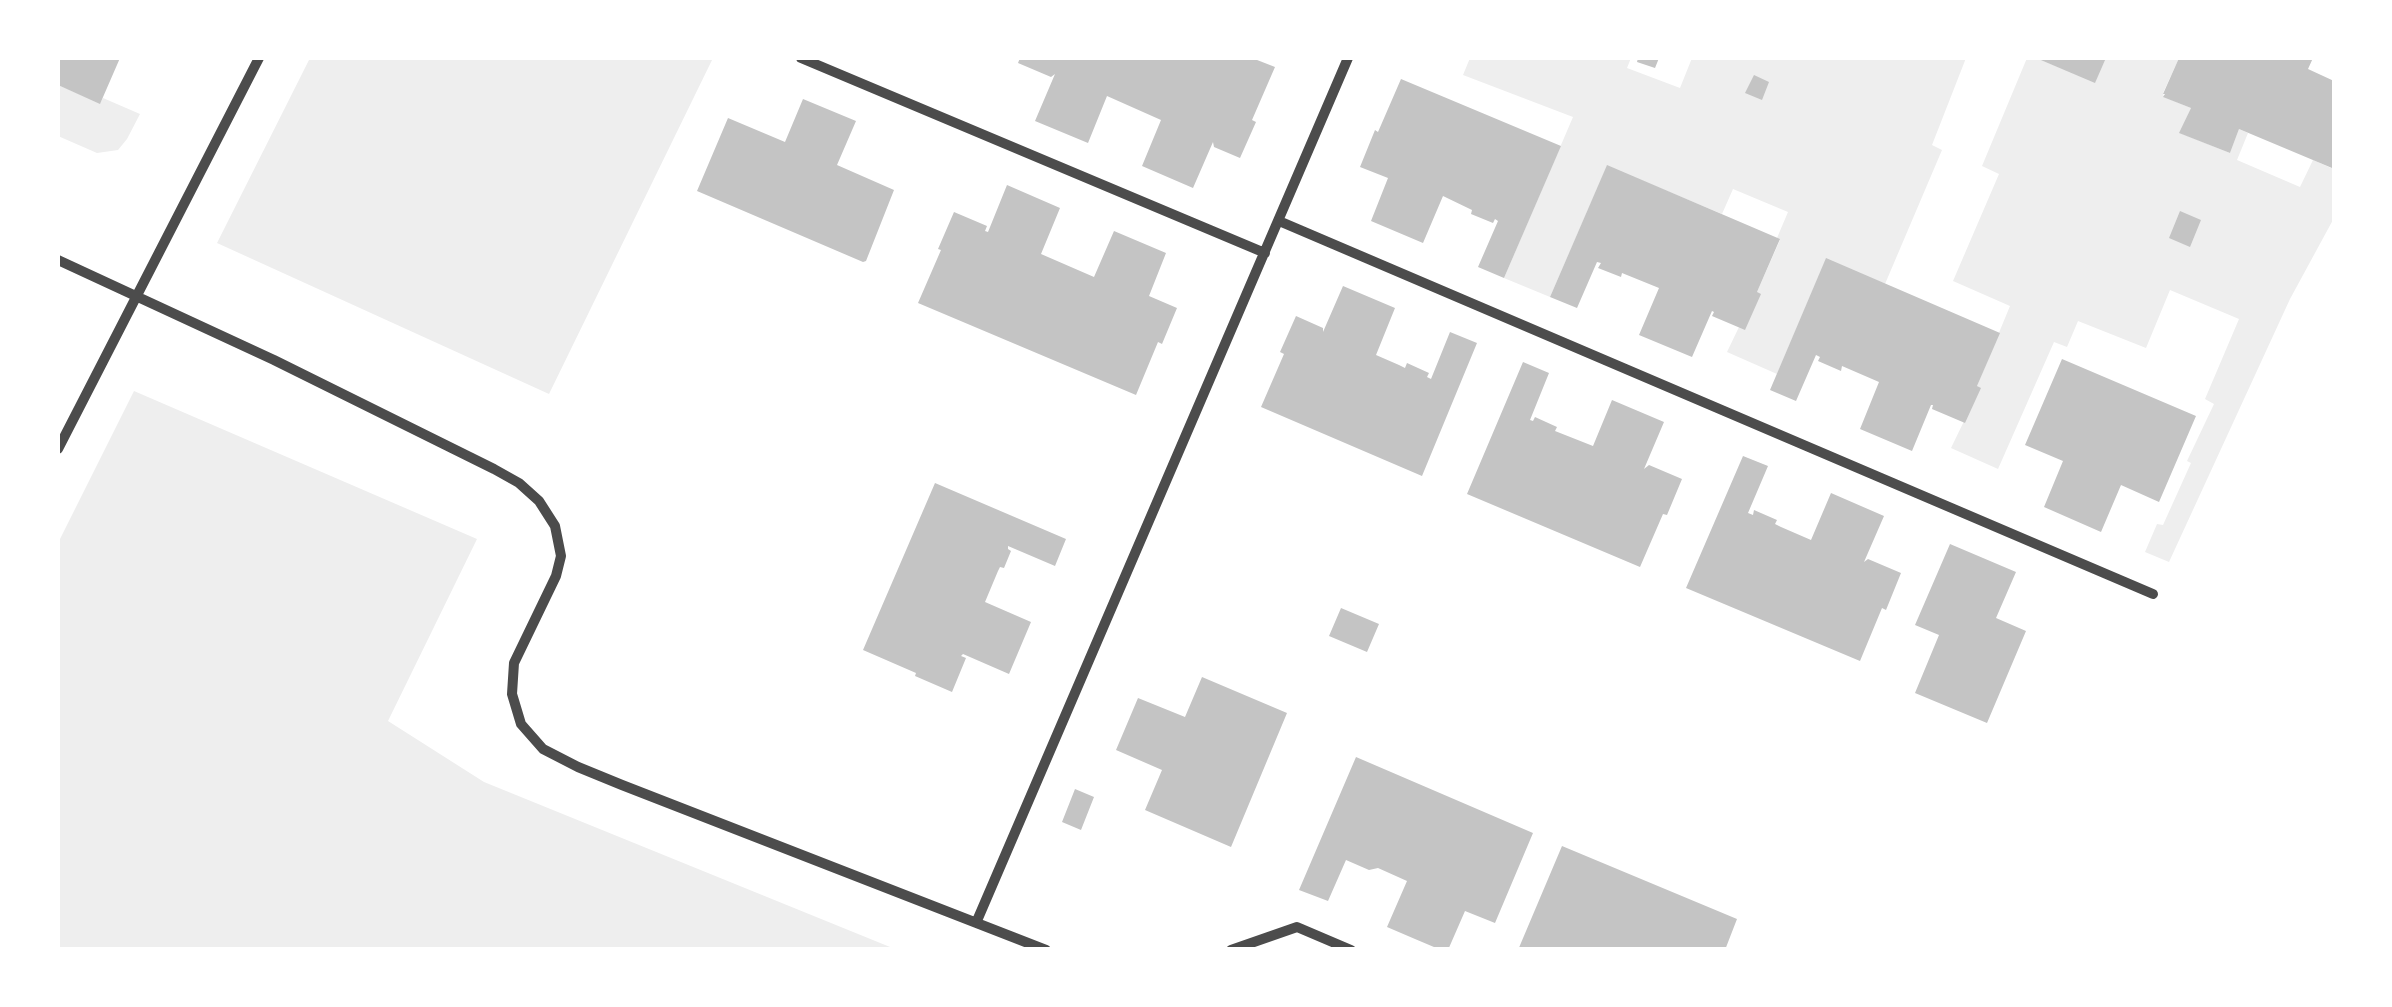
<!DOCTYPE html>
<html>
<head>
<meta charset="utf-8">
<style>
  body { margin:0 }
  #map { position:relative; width:2392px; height:1007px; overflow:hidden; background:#fff; font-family:"PT Sans Narrow",sans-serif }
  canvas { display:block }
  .frame { position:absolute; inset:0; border:60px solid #fff; pointer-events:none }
</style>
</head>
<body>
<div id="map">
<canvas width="2392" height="1007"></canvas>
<div class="frame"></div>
</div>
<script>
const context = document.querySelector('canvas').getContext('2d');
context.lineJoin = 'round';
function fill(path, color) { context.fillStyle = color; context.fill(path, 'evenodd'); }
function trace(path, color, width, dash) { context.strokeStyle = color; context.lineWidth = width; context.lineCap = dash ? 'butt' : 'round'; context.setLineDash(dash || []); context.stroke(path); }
fill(new Path2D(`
  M 310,58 L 713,58 L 549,394 L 217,243 Z
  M 1470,58 L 1631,58 L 1627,68 L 1680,88 L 1692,58 L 1966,58 L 1932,145 L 1942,150 L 1885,284 L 1826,259 L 1777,374 L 1727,352 L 1739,327 L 1745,329 L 1757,292 L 1780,240 L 1777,238 L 1788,212 L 1733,189 L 1722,214 L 1607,166 L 1550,297 L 1504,278 L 1573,117 L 1463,75 Z
  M 2027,58 L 2036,58 L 2095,82 L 2106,58 L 2179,58 L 2163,93 L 2164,97 L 2191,108 L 2180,133 L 2230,153 L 2239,129 L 2248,133 L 2237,160 L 2300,187 L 2313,160 L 2331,168 L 2334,166 L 2334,218 L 2290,299 L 2169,562 L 2145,552 L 2157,524 L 2163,525 L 2191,463 L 2187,461 L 2214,404 L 2205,399 L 2239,319 L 2170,290 L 2146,348 L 2078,321 L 2067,347 L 2054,342 L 1998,469 L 1951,448 L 1980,388 L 1977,386 L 2010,306 L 1953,281 L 1999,174 L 1982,166 Z
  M 58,85 L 100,103 L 103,98 L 140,114 L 127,139 L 118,150 L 97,153 L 58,136 Z
  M 134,391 L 477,539 L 388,721 L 484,782 L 895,949 L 58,949 L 58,543 Z`), '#eee');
fill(new Path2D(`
  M 58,58 L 120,58 L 100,104 L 58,85 Z
  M 1020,58 L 1252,58 L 1275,67 L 1252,120 L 1256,122 L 1240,158 L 1214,147 L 1213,142 L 1193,188 L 1142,166 L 1161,120 L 1107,96 L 1088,143 L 1035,121 L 1055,74 L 1051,77 L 1018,63 Z
  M 1638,58 L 1659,58 L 1655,68 L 1637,62 Z
  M 2036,58 L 2106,58 L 2095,83 Z
  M 2179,58 L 2313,58 L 2308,69 L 2334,81 L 2334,167 L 2333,166 L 2332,168 L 2239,129 L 2230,153 L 2179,133 L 2191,108 L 2163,97 L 2165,94 L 2163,94 Z
  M 1754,75 L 1769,82 L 1762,100 L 1745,93 Z
  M 1401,79 L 1561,146 L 1504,278 L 1478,267 L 1498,221 L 1495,219 L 1493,223 L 1471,214 L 1472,210 L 1443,196 L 1423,243 L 1371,221 L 1388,178 L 1360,167 L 1375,130 L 1378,132 Z
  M 803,99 L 856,121 L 837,165 L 894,190 L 866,261 L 863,262 L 697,191 L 728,118 L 785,142 Z
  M 1607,165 L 1780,239 L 1757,292 L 1761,294 L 1745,330 L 1712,316 L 1714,312 L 1712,311 L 1692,357 L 1639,335 L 1659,288 L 1622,273 L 1621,277 L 1598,268 L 1601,263 L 1597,262 L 1577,308 L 1550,297 Z
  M 1007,185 L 1060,208 L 1041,254 L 1094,277 L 1114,231 L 1166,253 L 1149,296 L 1177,308 L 1162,344 L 1158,342 L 1136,395 L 918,303 L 941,250 L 938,249 L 954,212 L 987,226 L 985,231 L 988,232 Z
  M 2180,211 L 2201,220 L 2190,247 L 2169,238 Z
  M 1826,258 L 2000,333 L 1977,386 L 1981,388 L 1965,423 L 1932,409 L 1933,405 L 1931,405 L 1912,451 L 1860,429 L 1879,382 L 1842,366 L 1841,371 L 1818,361 L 1820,357 L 1816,355 L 1796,401 L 1770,390 Z
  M 1343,286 L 1395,308 L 1376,355 L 1399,365 L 1405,368 L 1407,363 L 1429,373 L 1427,377 L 1431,379 L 1450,332 L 1477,343 L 1422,476 L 1261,407 L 1284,354 L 1280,352 L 1296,316 L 1323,328 L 1323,332 Z
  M 2062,359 L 2196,416 L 2159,502 L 2121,485 L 2101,532 L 2044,507 L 2063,461 L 2025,445 Z
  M 1523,362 L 1549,373 L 1530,420 L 1533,421 L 1535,417 L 1557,427 L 1555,431 L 1593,446 L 1612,400 L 1664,422 L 1644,469 L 1649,465 L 1682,479 L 1667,515 L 1663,514 L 1640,567 L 1467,494 Z
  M 1743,456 L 1768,466 L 1748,513 L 1753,515 L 1754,510 L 1777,520 L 1775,524 L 1781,527 L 1811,540 L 1831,493 L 1884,516 L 1864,562 L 1868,559 L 1901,573 L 1886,610 L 1882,608 L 1860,661 L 1686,588 Z
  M 935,483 L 1066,539 L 1055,566 L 1008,546 L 1008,549 L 1011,551 L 1004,568 L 1000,567 L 998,571 L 985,602 L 1031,622 L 1009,674 L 963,654 L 961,656 L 966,658 L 952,692 L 915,676 L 916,673 L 863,650 Z
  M 1950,544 L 2016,572 L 1996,618 L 2026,631 L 1987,723 L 1915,693 L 1939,635 L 1915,625 Z
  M 1341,608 L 1379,624 L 1367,652 L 1329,636 Z
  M 1202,677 L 1287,713 L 1231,847 L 1145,810 L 1162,770 L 1116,750 L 1138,698 L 1185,717 Z
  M 1356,757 L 1533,833 L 1495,923 L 1465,911 L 1448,950 L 1441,950 L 1415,939 L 1387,927 L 1407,881 L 1378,868 L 1369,870 L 1346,860 L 1328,901 L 1299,890 Z
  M 1075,789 L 1094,797 L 1081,830 L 1062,822 Z
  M 1562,846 L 1737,919 L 1725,950 L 1518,950 Z`), '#c4c4c4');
trace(new Path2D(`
  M 801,58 L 1265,253
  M 1279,221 L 2153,594
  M 58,260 L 274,360 L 494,469 L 519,483 L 539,501 L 555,526 L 561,556 L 556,576 L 514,663 L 512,694 L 521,724 L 543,749 L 578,767 L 622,785 L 1046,950
  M 58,449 L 259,58
  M 976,923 L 1348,58
  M 1231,950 L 1297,927 L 1351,950`), '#4c4c4c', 10);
</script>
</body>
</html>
